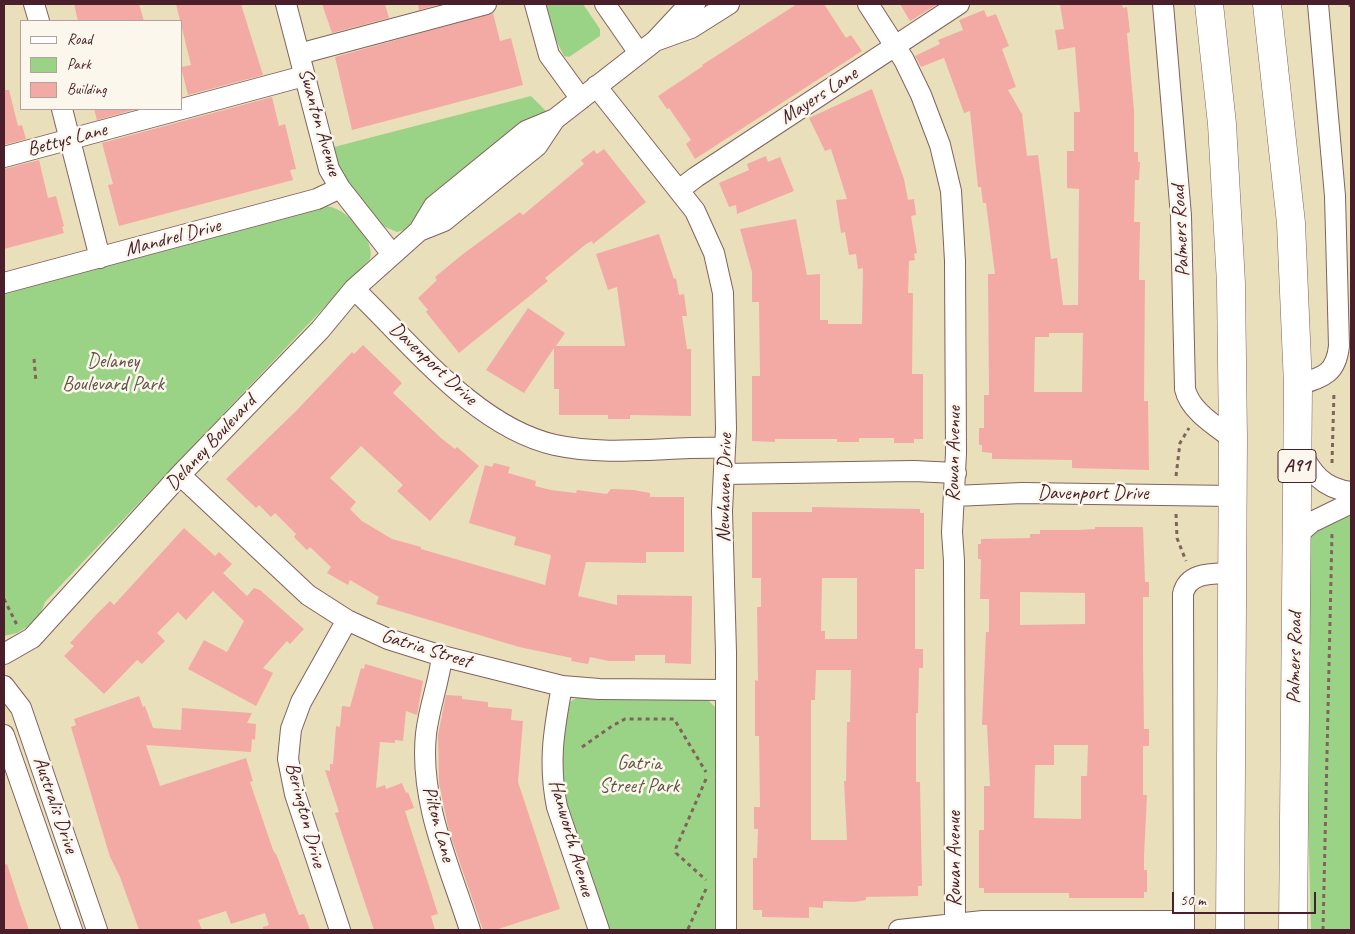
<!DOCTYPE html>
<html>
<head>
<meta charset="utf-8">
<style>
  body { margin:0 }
  #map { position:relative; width:1355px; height:934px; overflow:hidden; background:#e9dfbb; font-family:Caveat,sans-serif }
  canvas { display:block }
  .frame { position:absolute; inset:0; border:5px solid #4a1f2b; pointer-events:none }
  .legend { position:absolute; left:20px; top:20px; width:162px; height:90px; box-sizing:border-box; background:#fbf7ec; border:1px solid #b4a19f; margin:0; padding:6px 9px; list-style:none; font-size:15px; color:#4a1f2b }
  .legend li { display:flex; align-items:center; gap:10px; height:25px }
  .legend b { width:25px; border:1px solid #b4a19f }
  .scale { position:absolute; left:1172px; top:892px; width:144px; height:22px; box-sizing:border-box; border:2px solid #4a1f2b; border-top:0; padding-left:6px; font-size:15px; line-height:18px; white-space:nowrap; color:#4a1f2b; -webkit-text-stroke:4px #fbf7ec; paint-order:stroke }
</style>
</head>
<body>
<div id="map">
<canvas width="1355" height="934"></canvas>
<div class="frame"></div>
<ul class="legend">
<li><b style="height:6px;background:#fff"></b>Road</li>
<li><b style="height:14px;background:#9bd386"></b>Park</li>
<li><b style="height:14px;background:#f4aaa4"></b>Building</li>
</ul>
<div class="scale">50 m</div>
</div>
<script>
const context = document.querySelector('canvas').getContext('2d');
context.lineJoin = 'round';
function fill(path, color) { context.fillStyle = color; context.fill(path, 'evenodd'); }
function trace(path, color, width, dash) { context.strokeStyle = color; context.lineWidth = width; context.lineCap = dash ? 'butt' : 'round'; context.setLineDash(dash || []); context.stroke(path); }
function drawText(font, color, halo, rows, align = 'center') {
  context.font = font + ' Caveat,sans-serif'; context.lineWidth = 5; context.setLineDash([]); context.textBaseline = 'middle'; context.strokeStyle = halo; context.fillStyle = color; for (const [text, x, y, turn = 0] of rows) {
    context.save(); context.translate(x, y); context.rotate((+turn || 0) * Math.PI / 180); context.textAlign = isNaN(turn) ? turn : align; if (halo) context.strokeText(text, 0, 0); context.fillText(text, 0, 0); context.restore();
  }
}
fill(new Path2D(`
  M 546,4 L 583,4 L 600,29 L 600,36 L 569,57 L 564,56 L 555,38 Z
  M 531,96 L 549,114 L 533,120 L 523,121 L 434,192 L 424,203 L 418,218 L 407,229 L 397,232 L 383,226 L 351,187 L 339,167 L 334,147 Z
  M 325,206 C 345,206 376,240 370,259 L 45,602 L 39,617 L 30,625 L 17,633 L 4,636 L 4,291 Z
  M 1351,510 L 1351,930 L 1311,930 L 1301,537 Z
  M 578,697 L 707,699 L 716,708 L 716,930 L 606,930 L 566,810 L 558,758 L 568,703 Z`), '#9bd386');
fill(new Path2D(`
  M 74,4 L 139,4 L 144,21 L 78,21 Z
  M 176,4 L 241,4 L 263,75 L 188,95 L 181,67 L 191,65 Z
  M 322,4 L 385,4 L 389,18 L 332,33 Z
  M 418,4 L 441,4 L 419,10 Z
  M 797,4 L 824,4 L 846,38 L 851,35 L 862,51 L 695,159 L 686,144 L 691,140 L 669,108 L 667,109 L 658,96 L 703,66 L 702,65 Z
  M 900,4 L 938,4 L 910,21 Z
  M 1070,4 L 1122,4 L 1123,8 L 1127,7 L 1130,32 L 1127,33 L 1134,111 L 1134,152 L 1138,152 L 1138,162 L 1140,162 L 1139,180 L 1135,180 L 1134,222 L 1140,222 L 1139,280 L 1145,280 L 1144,401 L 1148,401 L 1149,470 L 1072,468 L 1072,460 L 992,459 L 992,453 L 982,452 L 982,445 L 979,445 L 979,428 L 984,428 L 984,395 L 989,395 L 988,274 L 995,274 L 986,203 L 983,203 L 981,187 L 978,187 L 970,111 L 964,113 L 944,58 L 921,67 L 915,56 L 940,44 L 938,40 L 963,30 L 959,20 L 984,10 L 987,17 L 996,14 L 1009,46 L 1002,49 L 1016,87 L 1008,90 L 1022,114 L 1027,156 L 1038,155 L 1051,259 L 1057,258 L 1063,305 L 1078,305 L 1079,189 L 1067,188 L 1067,151 L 1074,151 L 1074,112 L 1080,112 L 1075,47 L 1058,50 L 1055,30 L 1064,29 L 1060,5 ZM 1049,333 L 1083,333 L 1082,392 L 1034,392 L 1035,337 L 1049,337 Z
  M 493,13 L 500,41 L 511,38 L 523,85 L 352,130 L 335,57 Z
  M 872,89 L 904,179 L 908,200 L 914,199 L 916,215 L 911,216 L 917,253 L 914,254 L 915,260 L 909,261 L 908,293 L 913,293 L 912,374 L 923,374 L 923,439 L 914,439 L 914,443 L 894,443 L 894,438 L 859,438 L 859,442 L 837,442 L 837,439 L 775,439 L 775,442 L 752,441 L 752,376 L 760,376 L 759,302 L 752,302 L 752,272 L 740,229 L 796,219 L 807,275 L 820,274 L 820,320 L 828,320 L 828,324 L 862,324 L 863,268 L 858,269 L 856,254 L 849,255 L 845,232 L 841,233 L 836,200 L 847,199 L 831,149 L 825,151 L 809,118 Z
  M 4,90 L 9,90 L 18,126 L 22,125 L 26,139 L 4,145 Z
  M 272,97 L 279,126 L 285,124 L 296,169 L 290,170 L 293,180 L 119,226 L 108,185 L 113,184 L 102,143 Z
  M 94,109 L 137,109 L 97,120 Z
  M 604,149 L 646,202 L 593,244 L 592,241 L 586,244 L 545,278 L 548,281 L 459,353 L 426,312 L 428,310 L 418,298 L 437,280 L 435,277 L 463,254 L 520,212 L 523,215 L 584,164 L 581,160 L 594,150 L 597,154 Z
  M 766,156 L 768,162 L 780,157 L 794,191 L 737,214 L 736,205 L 729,207 L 719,183 L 749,170 L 747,164 Z
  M 39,160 L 48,198 L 56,196 L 64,226 L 62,227 L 64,233 L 4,249 L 4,169 Z
  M 659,234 L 674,279 L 676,278 L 679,295 L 684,294 L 687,316 L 682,316 L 687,349 L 691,349 L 691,416 L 630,415 L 630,419 L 608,419 L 608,415 L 559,415 L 559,389 L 554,389 L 554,348 L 524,393 L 486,370 L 528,308 L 565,333 L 556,346 L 625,346 L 617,287 L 608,290 L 596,254 Z
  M 363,345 L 402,383 L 393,393 L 441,438 L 455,449 L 457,447 L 479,466 L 430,521 L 397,491 L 403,485 L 361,446 L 330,478 L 356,502 L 350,509 L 362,521 L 392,539 L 421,547 L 421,549 L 545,585 L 551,555 L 514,545 L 516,537 L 469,523 L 485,465 L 492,467 L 494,463 L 510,467 L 508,473 L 536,481 L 535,486 L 551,490 L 576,493 L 577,490 L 607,494 L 611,489 L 634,490 L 650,493 L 650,497 L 684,497 L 684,552 L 646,552 L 646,563 L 586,562 L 578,596 L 617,605 L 617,595 L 692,596 L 691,664 L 665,663 L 665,655 L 635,655 L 635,661 L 609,661 L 590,657 L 588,664 L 571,661 L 572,658 L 519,647 L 376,604 L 379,597 L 350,580 L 348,585 L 327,573 L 331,567 L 310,547 L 307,550 L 294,537 L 296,534 L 275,513 L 271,517 L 259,505 L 256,508 L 226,479 L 297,410 L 352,352 L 354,354 Z
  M 812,507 L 920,509 L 920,513 L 924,513 L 924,569 L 915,569 L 915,649 L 923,649 L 923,668 L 919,668 L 918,713 L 916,713 L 916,782 L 920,782 L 922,886 L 918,886 L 918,896 L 866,897 L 866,900 L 855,902 L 823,901 L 823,908 L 809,907 L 809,918 L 762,917 L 762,910 L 753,910 L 753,858 L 757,858 L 758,829 L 754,829 L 754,807 L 760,807 L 759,736 L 755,736 L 755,680 L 758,681 L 757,607 L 761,607 L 761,578 L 752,578 L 752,512 L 812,512 ZM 822,578 L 857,578 L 857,639 L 825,639 L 825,631 L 821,631 ZM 816,670 L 851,670 L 850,722 L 847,722 L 846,781 L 844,781 L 847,840 L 811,840 L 811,700 L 815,700 Z
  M 1095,527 L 1143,527 L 1145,582 L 1149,582 L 1149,597 L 1143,597 L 1143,654 L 1144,729 L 1149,729 L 1149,746 L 1143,746 L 1143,795 L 1147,795 L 1144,856 L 1144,870 L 1147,870 L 1147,892 L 1144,892 L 1144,898 L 1069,898 L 1069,893 L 984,893 L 984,888 L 979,888 L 979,830 L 984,830 L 984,786 L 990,786 L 987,725 L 982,725 L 986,632 L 989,632 L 989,599 L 980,599 L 981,559 L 978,559 L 978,544 L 981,544 L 981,539 L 1030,538 L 1030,534 L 1040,534 L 1040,530 L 1078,530 L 1095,529 ZM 1020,592 L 1085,593 L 1085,624 L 1020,625 ZM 1054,745 L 1088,745 L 1087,776 L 1081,776 L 1081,819 L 1034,818 L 1035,765 L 1054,765 Z
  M 184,528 L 215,556 L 219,552 L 232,564 L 223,573 L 247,596 L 254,588 L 260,590 L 304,629 L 290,644 L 287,641 L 263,668 L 273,673 L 256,706 L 188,669 L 204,640 L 227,652 L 244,621 L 213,591 L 186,620 L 178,612 L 157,633 L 165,641 L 142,664 L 137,660 L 104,694 L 64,656 L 74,646 L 70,643 L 94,617 L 110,601 L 114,605 Z
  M 365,664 L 423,681 L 417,715 L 406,711 L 403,741 L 395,740 L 395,743 L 380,742 L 376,788 L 385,785 L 386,789 L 402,783 L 406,793 L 408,792 L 414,808 L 405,811 L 438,914 L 431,916 L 435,930 L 374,930 L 335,813 L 339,812 L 325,770 L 330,771 L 330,764 L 333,764 L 336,726 L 340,727 L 342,706 L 350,707 L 361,668 L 364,669 Z
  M 446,695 L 462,696 L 462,699 L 488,702 L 488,707 L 512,709 L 511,720 L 523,721 L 518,782 L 560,909 L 495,930 L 483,930 L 449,831 L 439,783 L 438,735 Z
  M 139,696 L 143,707 L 145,706 L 153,728 L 181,730 L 182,708 L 252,713 L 247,723 L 256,724 L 255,740 L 252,739 L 251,752 L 146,745 L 160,786 L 246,758 L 253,781 L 250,782 L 273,850 L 277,856 L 299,915 L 304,914 L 310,930 L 263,930 L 263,927 L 269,925 L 265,913 L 231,924 L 226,911 L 198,920 L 202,930 L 139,930 L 120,877 L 110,857 L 71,727 L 76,725 L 74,719 Z
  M 7,864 L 20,904 L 29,930 L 4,930 L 4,865 Z`), '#f4aaa4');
const minor = new Path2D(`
  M 34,4 L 39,21
  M 286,4 L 329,169 L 340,188 L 392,254
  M 535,4 L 549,55 L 581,99
  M 605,4 L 639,53
  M 868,4 L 904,60 L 921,95 L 940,145 L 951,191 L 955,261 L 956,453 L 952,532 L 954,561 L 955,923
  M 1163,4 L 1181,216 L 1185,389 C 1190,411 1216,426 1233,439
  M 655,41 L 691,28 L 729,4
  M 299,54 L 486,4
  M 596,86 L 695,211 L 714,253 L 723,293 L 726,429 L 722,511 L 726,652 L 726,930
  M 62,109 L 100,258
  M 4,157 L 304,76
  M 679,190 L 696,177 L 959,4
  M 419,231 L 444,221 L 537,146 L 555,119
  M 4,283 L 317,199 L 340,188
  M 354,289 C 411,343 475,427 555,445 C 610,457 669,446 725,448
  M 1298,385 C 1323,377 1336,374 1339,346 L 1335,196 L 1318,4
  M 1299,449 C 1312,473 1322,488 1351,492
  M 724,474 L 914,471 L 956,473
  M 180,475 L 308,595 L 347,620 L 388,639 L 442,656 L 562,686 L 599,689 L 726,690
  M 954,496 L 1022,493 L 1232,496
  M 1297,535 L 1312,522 L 1351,503
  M 4,654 L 32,638 L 180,475 L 320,330 L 354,289 L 419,231 L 434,206 L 526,131 L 555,119 L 655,41 L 682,12 L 695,4
  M 442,656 C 439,683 429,707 426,734 C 419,802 450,867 470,930
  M 4,686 L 21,708 L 97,930
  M 562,686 C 554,729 548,763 557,807 L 599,930
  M 4,735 L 72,930
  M 340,930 L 295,794 L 288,759 L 291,729 L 301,702 L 347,620
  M 899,930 L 983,921 L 1184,921
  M 1184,930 L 1183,594 C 1188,571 1214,574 1232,573`);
const highway = new Path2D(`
  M 1209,4 L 1222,124 L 1231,283 L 1233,439 L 1230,930
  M 1267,4 L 1291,223 L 1298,385 L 1293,930`);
trace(minor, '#82625d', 22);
trace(highway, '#82625d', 29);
trace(new Path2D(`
  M 1350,4 L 1350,7
  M 34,359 L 36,382
  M 1332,463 L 1334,392
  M 1176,476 L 1180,443 L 1189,428
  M 1176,514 L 1177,538 L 1186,561
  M 4,599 L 17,625
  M 582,747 L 612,726 L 625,719 L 674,719 L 706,772
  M 706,779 L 676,848 L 676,853 L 706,880
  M 688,929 L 706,889
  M 1323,930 L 1332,534`), '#82625d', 3, [4, 4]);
trace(minor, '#fff', 20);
trace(highway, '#fff', 28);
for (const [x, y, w] of [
  [1297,466,38]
]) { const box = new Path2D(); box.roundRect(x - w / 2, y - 16.5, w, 33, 4); context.fillStyle = '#fbf7ec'; context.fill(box); trace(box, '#4a1f2b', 1); }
drawText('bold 19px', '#4a1f2b', null, [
  ["A91",1297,466]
]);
drawText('20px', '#4a1f2b', '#fbf7ec', [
  ["Mayers Lane",819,96,-33],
  ["Swanton Avenue",319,122,74],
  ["Bettys Lane",67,140,-15],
  ["Palmers Road",1181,231,-93],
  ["Mandrel Drive",173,238,-15],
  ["Davenport Drive",433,364,43],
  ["Delaney Boulevard",211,443,-47],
  ["Rowan Avenue",954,454,-89],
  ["Newhaven Drive",725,488,-89],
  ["Davenport Drive",1093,494],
  ["Gatria Street",426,649,17],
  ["Palmers Road",1295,658,-89],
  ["Australis Drive",55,805,71],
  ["Berington Drive",305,815,75],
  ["Pilton Lane",438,824,75],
  ["Hanworth Avenue",571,838,74],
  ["Rowan Avenue",955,859,-90]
]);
drawText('20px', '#625546', '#fbf7ec', [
  ["Delaney",113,362],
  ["Boulevard Park",113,385],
  ["Gatria",639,764],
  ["Street Park",639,787]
]);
</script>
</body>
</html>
